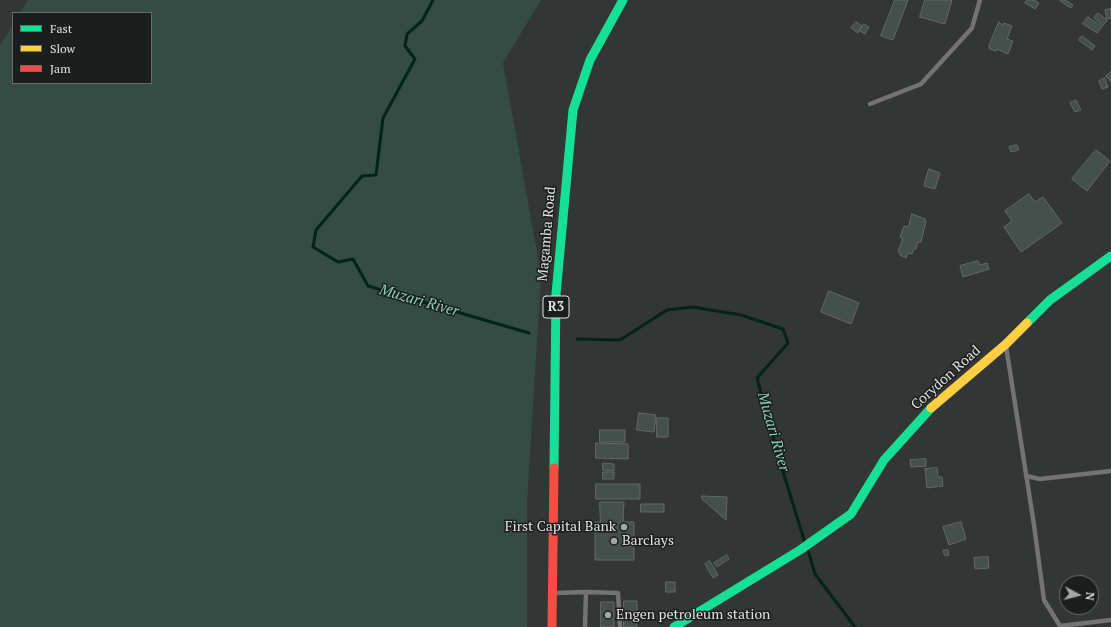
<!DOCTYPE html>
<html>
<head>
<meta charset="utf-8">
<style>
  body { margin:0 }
  #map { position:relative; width:1111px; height:627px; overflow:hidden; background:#323634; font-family:"PT Serif",serif }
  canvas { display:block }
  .legend { position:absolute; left:12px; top:12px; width:140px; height:72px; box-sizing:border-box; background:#1b1e1d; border:1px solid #696d6b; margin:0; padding:5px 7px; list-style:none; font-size:12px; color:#dfe3e1 }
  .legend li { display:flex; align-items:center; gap:8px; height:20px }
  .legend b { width:20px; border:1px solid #696d6b }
  .north { position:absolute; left:1059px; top:575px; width:40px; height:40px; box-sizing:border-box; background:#1b1e1d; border:1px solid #696d6b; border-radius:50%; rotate:97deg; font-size:11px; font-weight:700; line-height:16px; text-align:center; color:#dfe3e1 }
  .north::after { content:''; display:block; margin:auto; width:14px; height:18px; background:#a2a6a4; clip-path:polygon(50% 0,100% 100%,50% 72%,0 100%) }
</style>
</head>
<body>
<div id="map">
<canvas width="1111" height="627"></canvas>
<ul class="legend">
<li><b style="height:5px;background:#16e098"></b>Fast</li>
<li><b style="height:5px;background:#ffcf43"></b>Slow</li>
<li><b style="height:5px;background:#f24e42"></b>Jam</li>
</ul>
<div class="north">N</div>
</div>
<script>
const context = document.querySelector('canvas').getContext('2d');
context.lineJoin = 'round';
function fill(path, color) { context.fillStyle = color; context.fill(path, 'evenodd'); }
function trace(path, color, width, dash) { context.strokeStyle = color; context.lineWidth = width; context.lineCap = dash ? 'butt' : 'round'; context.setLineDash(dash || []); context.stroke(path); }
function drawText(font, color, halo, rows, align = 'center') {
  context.font = font + ' "PT Serif",serif'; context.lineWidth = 3; context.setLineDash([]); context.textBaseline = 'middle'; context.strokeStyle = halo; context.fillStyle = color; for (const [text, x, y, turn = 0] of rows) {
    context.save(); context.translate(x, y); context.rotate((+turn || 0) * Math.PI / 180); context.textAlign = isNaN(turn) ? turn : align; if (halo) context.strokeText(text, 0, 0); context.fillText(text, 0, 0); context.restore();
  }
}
fill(new Path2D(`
  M 28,0 L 541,0 L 503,63 L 541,275 L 527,503 L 527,627 L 0,627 L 0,45 L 13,25 L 13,83 L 151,83 L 151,13 L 20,13 Z`), '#344c44');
trace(new Path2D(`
  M 433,0 L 422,21 L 407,34 L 405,46 L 415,59 L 383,118 L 376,175 L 362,176 L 316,230 L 313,247 L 338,262 L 353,259 L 368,286 L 529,333
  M 577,339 L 620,340 L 667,310 L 692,307 L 741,315 L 783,329 L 788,343 L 757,378 L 780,462 L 805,543
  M 808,550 L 815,574 L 855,627`), '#04231b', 3);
const building = new Path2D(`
  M 895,0 L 908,0 L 893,40 L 881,36 Z
  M 925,0 L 952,0 L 945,24 L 920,17 Z
  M 1027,0 L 1034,0 L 1039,3 L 1035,9 L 1025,3 Z
  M 1061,0 L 1065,0 L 1073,5 L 1071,8 L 1060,1 Z
  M 1111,9 L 1111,18 L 1107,19 L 1105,10 Z
  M 1098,13 L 1107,20 L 1103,26 L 1094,18 Z
  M 1088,17 L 1102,27 L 1097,33 L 1083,24 Z
  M 856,22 L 862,26 L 858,33 L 851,28 Z
  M 999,22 L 1003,26 L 1004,23 L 1012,26 L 1007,39 L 1013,41 L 1008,54 L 997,49 L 996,51 L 990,49 L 989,46 Z
  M 864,24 L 869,27 L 865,34 L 860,31 Z
  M 1082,36 L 1095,46 L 1092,50 L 1079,40 Z
  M 1111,72 L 1111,82 L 1106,76 Z
  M 1105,78 L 1108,87 L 1102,89 L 1099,81 Z
  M 1076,100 L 1081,110 L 1075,112 L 1070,103 Z
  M 1017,145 L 1019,150 L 1011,152 L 1009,147 Z
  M 1096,150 L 1110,161 L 1087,191 L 1072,179 Z
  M 929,169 L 940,173 L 935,189 L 924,186 Z
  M 1029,194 L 1035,202 L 1043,197 L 1062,223 L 1021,252 L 1004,227 L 1012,221 L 1005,211 Z
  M 912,214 L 925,219 L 925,220 L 926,221 L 921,242 L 918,242 L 916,249 L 913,250 L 912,254 L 908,253 L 906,258 L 900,255 L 900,253 L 898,252 L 903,238 L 900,237 L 904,226 L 908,227 Z
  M 978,261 L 980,265 L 987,263 L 989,269 L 963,277 L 960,266 Z
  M 829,291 L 859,303 L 851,324 L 821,312 Z
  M 639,413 L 656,415 L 654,432 L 637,430 Z
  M 657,418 L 668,418 L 668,437 L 657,437 Z
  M 600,430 L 625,430 L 625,442 L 600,442 Z
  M 596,443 L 628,444 L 628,459 L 596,458 Z
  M 926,459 L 926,466 L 911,467 L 910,460 Z
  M 603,463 L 614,464 L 614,471 L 603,470 Z
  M 937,468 L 938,477 L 942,477 L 943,486 L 927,488 L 925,469 Z
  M 603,472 L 614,472 L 614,479 L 603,479 Z
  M 596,484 L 640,484 L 640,499 L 596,499 Z
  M 702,496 L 727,497 L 726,520 L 702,499 Z
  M 600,502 L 624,502 L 623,522 L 634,522 L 634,560 L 595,560 L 595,522 L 600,522 Z
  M 641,504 L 664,504 L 664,512 L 641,512 Z
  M 961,522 L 966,539 L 949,545 L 943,527 Z
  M 948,550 L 949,555 L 945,556 L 943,551 Z
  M 727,555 L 729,559 L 717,567 L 714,563 Z
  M 988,557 L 989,568 L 975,569 L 974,558 Z
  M 710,561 L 718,575 L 713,578 L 705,564 Z
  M 666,582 L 675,582 L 675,592 L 666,592 Z
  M 624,601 L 637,601 L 637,627 L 624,627 Z
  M 601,602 L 614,602 L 614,627 L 601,627 Z`);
fill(building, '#454f4b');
trace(building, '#656867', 1);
trace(new Path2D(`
  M 870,104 L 921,84 L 972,28 L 980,0
  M 1006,346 L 1034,525 L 1044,600 L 1060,626 L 1111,620
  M 1026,476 L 1040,479 L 1111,471
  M 586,592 L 618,593 L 620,627
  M 556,593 L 586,592 L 585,627`), '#737373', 4.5);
trace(new Path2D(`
  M 1027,323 L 1050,300 L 1111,256
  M 554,468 L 556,294 L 573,110 L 590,60 L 623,0
  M 674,627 L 800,550 L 851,514 L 884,460 L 931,408`), '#16e098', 9);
trace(new Path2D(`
  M 931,408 L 1006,344 L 1027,323`), '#ffcf43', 9);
trace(new Path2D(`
  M 552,627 L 554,468`), '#f24e42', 9);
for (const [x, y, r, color] of [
  [624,527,4,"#a2a6a4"],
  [614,541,4,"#a2a6a4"],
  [608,615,4,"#a2a6a4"]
]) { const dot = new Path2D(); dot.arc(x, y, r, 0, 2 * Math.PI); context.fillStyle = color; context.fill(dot); trace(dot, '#1b1e1d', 1.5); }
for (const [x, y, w] of [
  [556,307,26]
]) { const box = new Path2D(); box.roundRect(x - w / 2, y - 11, w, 22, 3); context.fillStyle = '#1b1e1d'; context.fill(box); trace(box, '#dfe3e1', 1); }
drawText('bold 13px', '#dfe3e1', null, [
  ["R3",556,307]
]);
drawText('14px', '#dfe3e1', '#1b1e1d', [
  ["Magamba Road",547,234,-85],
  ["Corydon Road",946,378,-42]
]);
drawText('14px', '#dfe3e1', '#1b1e1d', [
  ["First Capital Bank",616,527,"right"],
  ["Barclays",622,541],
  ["Engen petroleum station",616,615]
], 'left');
drawText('italic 15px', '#85d1b7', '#1b1e1d', [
  ["Muzari River",419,301,16],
  ["Muzari River",773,432,74]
]);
</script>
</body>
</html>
